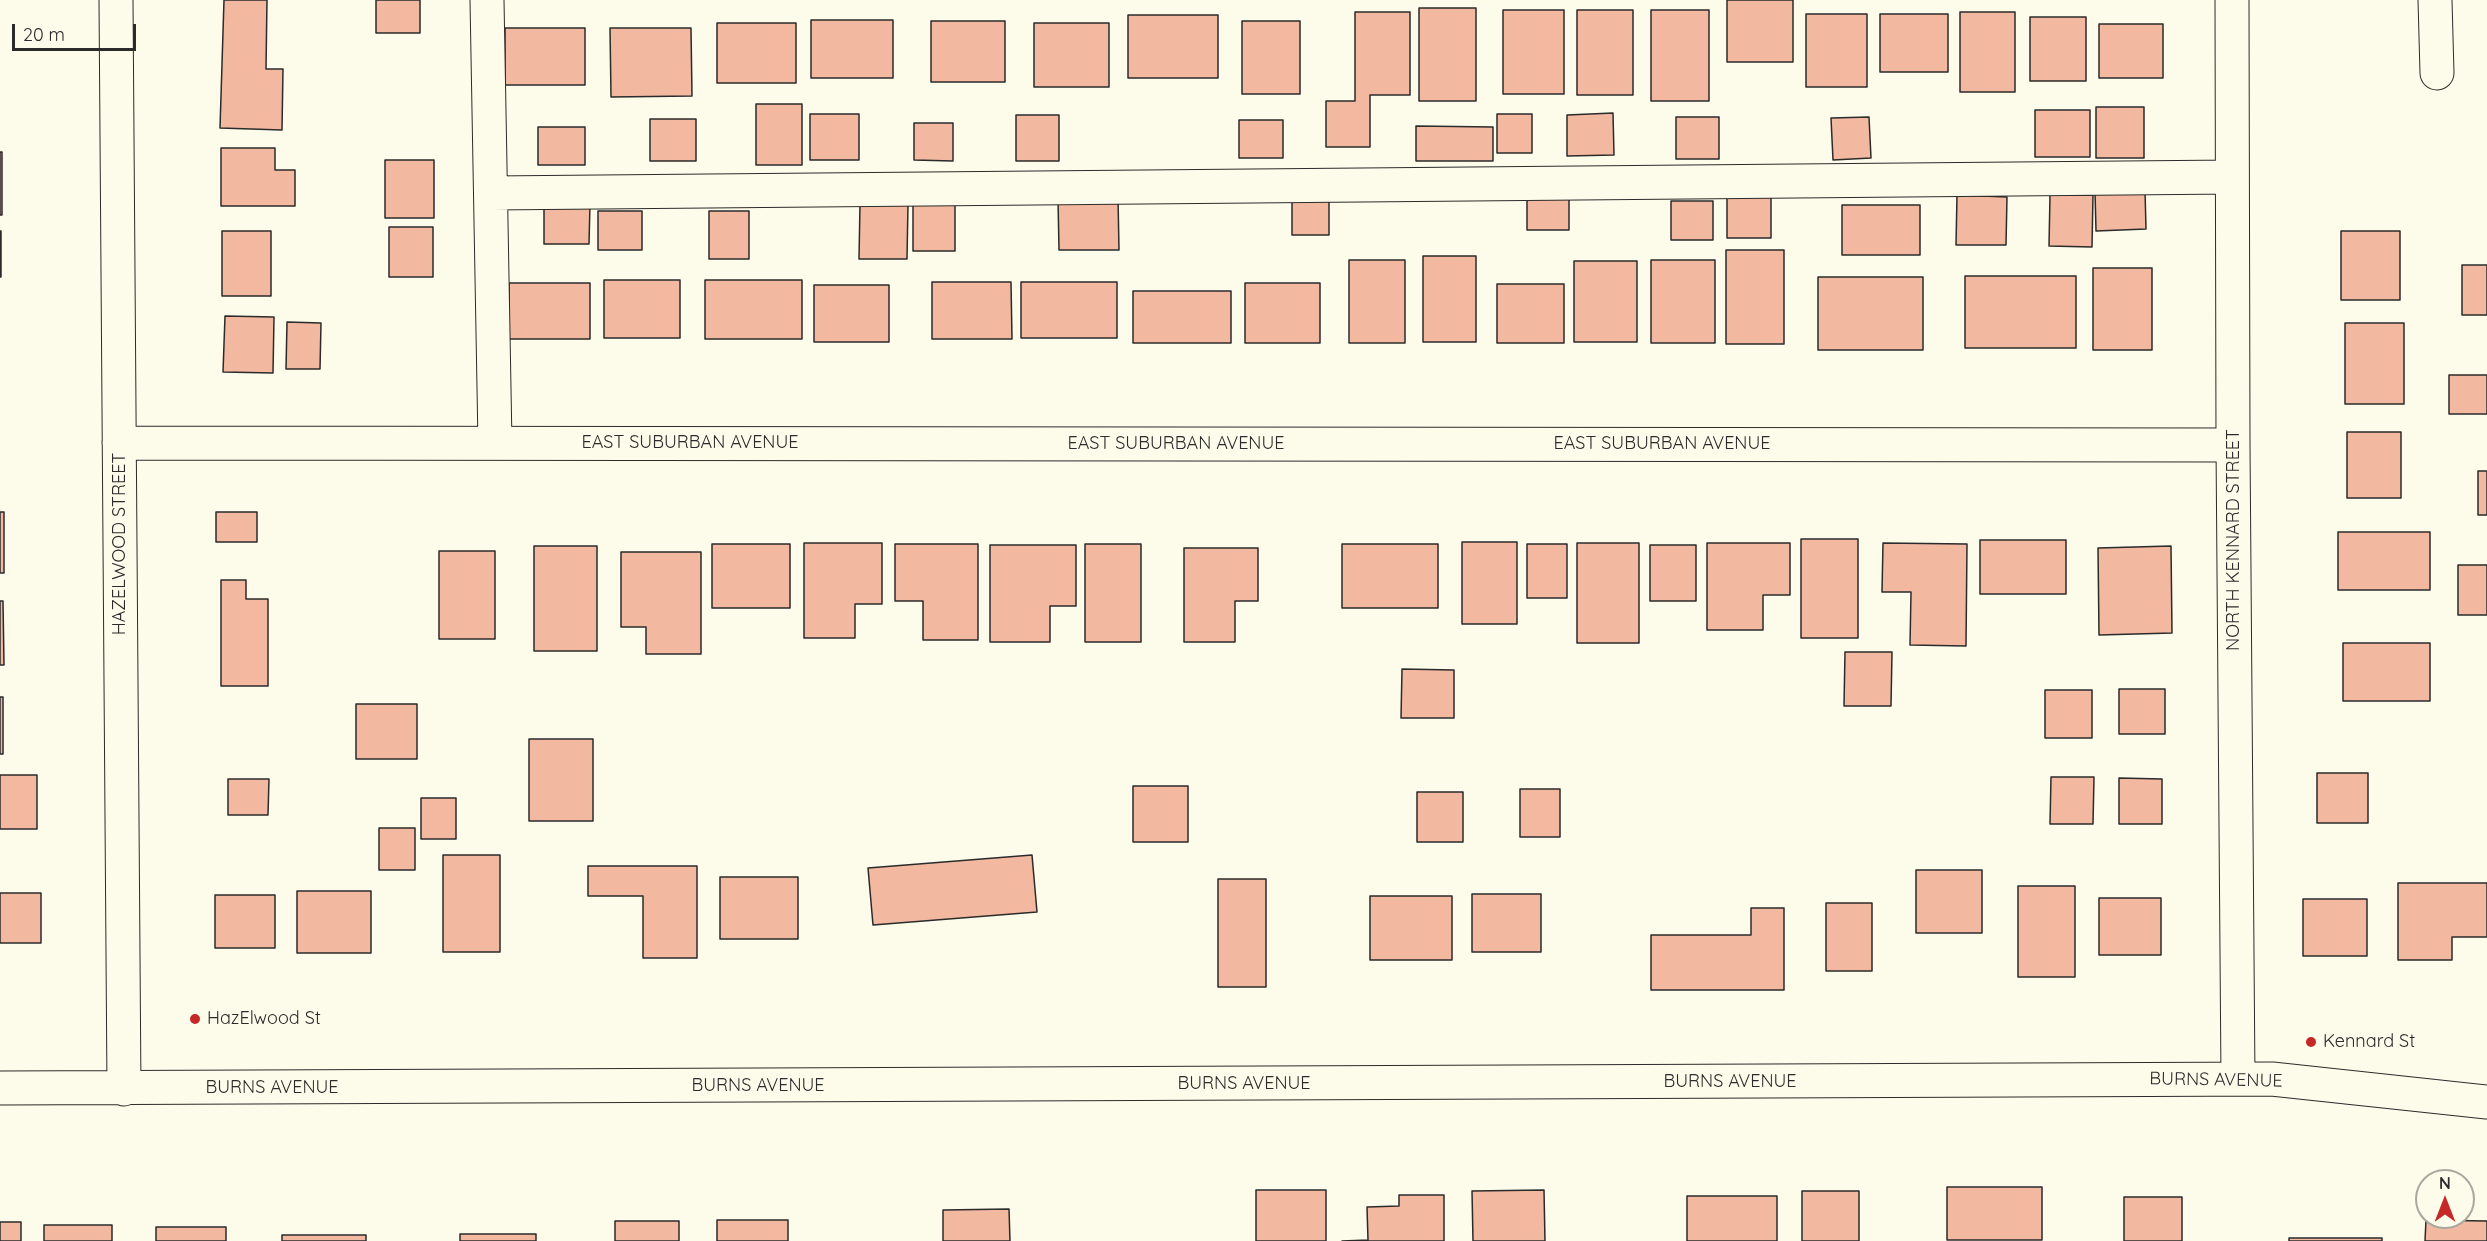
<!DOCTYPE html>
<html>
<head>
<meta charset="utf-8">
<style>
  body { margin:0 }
  #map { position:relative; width:2487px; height:1241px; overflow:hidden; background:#fdfbea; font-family:Quicksand,sans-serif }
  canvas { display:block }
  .north { position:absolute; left:2415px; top:1169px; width:60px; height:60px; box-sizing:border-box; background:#fdfbea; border:2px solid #a9a89e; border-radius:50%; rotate:0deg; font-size:16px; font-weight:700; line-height:24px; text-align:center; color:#2b2b2b }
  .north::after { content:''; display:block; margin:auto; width:21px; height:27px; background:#c62828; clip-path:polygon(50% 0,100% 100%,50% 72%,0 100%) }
  .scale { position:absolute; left:12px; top:24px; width:124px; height:27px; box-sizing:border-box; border:3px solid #2b2b2b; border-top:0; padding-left:8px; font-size:18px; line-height:21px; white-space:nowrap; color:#2b2b2b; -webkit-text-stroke:4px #fdfbea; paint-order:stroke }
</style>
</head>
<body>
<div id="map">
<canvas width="2487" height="1241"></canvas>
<div class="north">N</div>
<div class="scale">20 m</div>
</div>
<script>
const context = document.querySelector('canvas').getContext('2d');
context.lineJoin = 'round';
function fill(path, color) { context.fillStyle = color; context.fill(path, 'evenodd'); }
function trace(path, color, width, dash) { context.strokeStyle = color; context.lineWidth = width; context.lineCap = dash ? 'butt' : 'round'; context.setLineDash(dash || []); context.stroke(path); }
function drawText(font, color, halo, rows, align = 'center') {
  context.font = font + ' Quicksand,sans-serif'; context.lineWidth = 4.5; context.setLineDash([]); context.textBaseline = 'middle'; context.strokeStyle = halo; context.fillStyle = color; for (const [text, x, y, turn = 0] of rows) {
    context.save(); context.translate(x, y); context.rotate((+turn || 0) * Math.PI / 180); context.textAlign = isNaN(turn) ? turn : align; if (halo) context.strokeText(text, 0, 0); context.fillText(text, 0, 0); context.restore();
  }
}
const building = new Path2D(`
  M 224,0 L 267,0 L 266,69 L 283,69 L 282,130 L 220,128 Z
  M 376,0 L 420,0 L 420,33 L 376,33 Z
  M 1727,0 L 1793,0 L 1793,62 L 1727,62 Z
  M 1419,8 L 1476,8 L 1476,101 L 1419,101 Z
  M 1503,10 L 1564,10 L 1564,94 L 1503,94 Z
  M 1577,10 L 1633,10 L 1633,95 L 1577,95 Z
  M 1651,10 L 1709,10 L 1709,101 L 1651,101 Z
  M 1355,12 L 1410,12 L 1410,95 L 1370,95 L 1370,147 L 1326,147 L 1326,101 L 1355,101 Z
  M 1960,12 L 2015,12 L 2015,92 L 1960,92 Z
  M 1806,14 L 1867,14 L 1867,87 L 1806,87 Z
  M 1880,14 L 1948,14 L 1948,72 L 1880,72 Z
  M 1128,15 L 1218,15 L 1218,78 L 1128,78 Z
  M 2030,17 L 2086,17 L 2086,81 L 2030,81 Z
  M 811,20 L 893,20 L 893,78 L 811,78 Z
  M 931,21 L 1005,21 L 1005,82 L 931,82 Z
  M 1242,21 L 1300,21 L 1300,94 L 1242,94 Z
  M 717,23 L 796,23 L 796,83 L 717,83 Z
  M 1034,23 L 1109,23 L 1109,87 L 1034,87 Z
  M 2099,24 L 2163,24 L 2163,78 L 2099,78 Z
  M 505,28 L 585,28 L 585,85 L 505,85 Z
  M 610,28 L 691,28 L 692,96 L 611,97 Z
  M 756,104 L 802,104 L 802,165 L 756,165 Z
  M 2096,107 L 2144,107 L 2144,158 L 2096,158 Z
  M 2035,110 L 2090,110 L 2090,157 L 2035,157 Z
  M 1613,113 L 1614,155 L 1567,156 L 1567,115 Z
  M 810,114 L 859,114 L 859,160 L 810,160 Z
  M 1497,114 L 1532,114 L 1532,153 L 1497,153 Z
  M 1016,115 L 1059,115 L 1059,161 L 1016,161 Z
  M 1676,117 L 1719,117 L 1719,159 L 1676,159 Z
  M 1869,117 L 1871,158 L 1833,160 L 1831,118 Z
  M 650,119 L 696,119 L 696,161 L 650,161 Z
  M 1239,120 L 1283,120 L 1283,158 L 1239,158 Z
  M 914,123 L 953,123 L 953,161 L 914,160 Z
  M 1416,126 L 1493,127 L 1493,161 L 1416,161 Z
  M 538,127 L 585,127 L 585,165 L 538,165 Z
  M 221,148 L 275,148 L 275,170 L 295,170 L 295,206 L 221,206 Z
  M 0,152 L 2,152 L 2,215 L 0,215 Z
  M 385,160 L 434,160 L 434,218 L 385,218 Z
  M 2145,190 L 2146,229 L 2096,231 L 2095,191 Z
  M 1527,193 L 1569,193 L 1569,230 L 1527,230 Z
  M 1292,195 L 1329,195 L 1329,235 L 1292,235 Z
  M 1727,195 L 1771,195 L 1771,238 L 1727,238 Z
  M 1957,195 L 2007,197 L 2006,245 L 1956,245 Z
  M 2050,195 L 2093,195 L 2092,247 L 2049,246 Z
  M 1118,197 L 1119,250 L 1059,250 L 1058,199 Z
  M 1671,201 L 1713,201 L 1713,240 L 1671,240 Z
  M 544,204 L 590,204 L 589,244 L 544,244 Z
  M 860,204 L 908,204 L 907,259 L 859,259 Z
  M 913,205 L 955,205 L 955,251 L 913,251 Z
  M 1842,205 L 1920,205 L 1920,255 L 1842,255 Z
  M 598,211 L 642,211 L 642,250 L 598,250 Z
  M 709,211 L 749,211 L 749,259 L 709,259 Z
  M 389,227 L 433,227 L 433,277 L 389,277 Z
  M 0,231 L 1,231 L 1,277 L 0,277 Z
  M 222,231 L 271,231 L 271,296 L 222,296 Z
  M 2341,231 L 2400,231 L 2400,300 L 2341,300 Z
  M 1726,250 L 1784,250 L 1784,344 L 1726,344 Z
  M 1423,256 L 1476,256 L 1476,342 L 1423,342 Z
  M 1349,260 L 1405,260 L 1405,343 L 1349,343 Z
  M 1651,260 L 1715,260 L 1715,343 L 1651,343 Z
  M 1574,261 L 1637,261 L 1637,342 L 1574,342 Z
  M 2462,265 L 2487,265 L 2487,315 L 2462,315 Z
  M 2093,268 L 2152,268 L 2152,350 L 2093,350 Z
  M 1965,276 L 2076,276 L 2076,348 L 1965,348 Z
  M 1818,277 L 1923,277 L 1923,350 L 1818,350 Z
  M 604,280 L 680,280 L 680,338 L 604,338 Z
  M 705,280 L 802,280 L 802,339 L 705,339 Z
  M 932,282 L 1011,282 L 1012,339 L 932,339 Z
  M 1021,282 L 1117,282 L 1117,338 L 1021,338 Z
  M 509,283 L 590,283 L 590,339 L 509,339 Z
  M 1245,283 L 1320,283 L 1320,343 L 1245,343 Z
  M 1497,284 L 1564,284 L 1564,343 L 1497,343 Z
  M 814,285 L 889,285 L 889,342 L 814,342 Z
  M 1133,291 L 1231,291 L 1231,343 L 1133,343 Z
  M 225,316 L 274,317 L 273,373 L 223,372 Z
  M 287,322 L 321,323 L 320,369 L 286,369 Z
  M 2345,323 L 2404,323 L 2404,404 L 2345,404 Z
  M 2449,375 L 2487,375 L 2487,414 L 2449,414 Z
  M 2347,432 L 2401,432 L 2401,498 L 2347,498 Z
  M 2478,471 L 2487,471 L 2487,515 L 2478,515 Z
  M 0,512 L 4,512 L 4,573 L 0,573 Z
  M 216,512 L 257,512 L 257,542 L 216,542 Z
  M 2338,532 L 2430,532 L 2430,590 L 2338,590 Z
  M 1801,539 L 1858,539 L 1858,638 L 1801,638 Z
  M 1980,540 L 2066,540 L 2066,594 L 1980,594 Z
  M 1462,542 L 1517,542 L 1517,624 L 1462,624 Z
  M 804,543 L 882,543 L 882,604 L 855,604 L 855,638 L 804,638 Z
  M 1577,543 L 1639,543 L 1639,643 L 1577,643 Z
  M 1707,543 L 1790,543 L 1790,595 L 1763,595 L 1763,630 L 1707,630 Z
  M 1883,543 L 1967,544 L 1966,646 L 1910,645 L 1911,592 L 1882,592 Z
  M 712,544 L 790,544 L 790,608 L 712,608 Z
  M 895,544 L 978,544 L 978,640 L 923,640 L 923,601 L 895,601 Z
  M 1085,544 L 1141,544 L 1141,642 L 1085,642 Z
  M 1342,544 L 1438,544 L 1438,608 L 1342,608 Z
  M 1527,544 L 1567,544 L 1567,598 L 1527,598 Z
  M 990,545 L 1076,545 L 1076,606 L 1050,606 L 1050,642 L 990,642 Z
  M 1650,545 L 1696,545 L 1696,601 L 1650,601 Z
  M 534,546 L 597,546 L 597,651 L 534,651 Z
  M 2171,546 L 2172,633 L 2099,635 L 2098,548 Z
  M 1184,548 L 1258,548 L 1258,601 L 1235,601 L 1235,642 L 1184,642 Z
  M 439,551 L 495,551 L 495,639 L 439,639 Z
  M 621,552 L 701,552 L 701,654 L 646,654 L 646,627 L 621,627 Z
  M 2458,565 L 2487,565 L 2487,615 L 2458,615 Z
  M 221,580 L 246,580 L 246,599 L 268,599 L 268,686 L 221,686 Z
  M 0,601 L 3,601 L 4,665 L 0,665 Z
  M 2343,643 L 2430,643 L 2430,701 L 2343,701 Z
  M 1845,652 L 1892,652 L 1891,706 L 1844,706 Z
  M 1402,669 L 1454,670 L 1454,718 L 1401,718 Z
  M 2119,689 L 2165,689 L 2165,734 L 2119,734 Z
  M 2045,690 L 2092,690 L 2092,738 L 2045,738 Z
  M 0,697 L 3,697 L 3,754 L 0,754 Z
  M 356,704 L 417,704 L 417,759 L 356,759 Z
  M 529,739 L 593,739 L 593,821 L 529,821 Z
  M 2317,773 L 2368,773 L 2368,823 L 2317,823 Z
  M 0,775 L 37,775 L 37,829 L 0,829 Z
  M 2051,777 L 2094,777 L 2093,824 L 2050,824 Z
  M 2119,778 L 2162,779 L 2162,824 L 2119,824 Z
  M 228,779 L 269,779 L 268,815 L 228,815 Z
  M 1133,786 L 1188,786 L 1188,842 L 1133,842 Z
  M 1520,789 L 1560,789 L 1560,837 L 1520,837 Z
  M 1417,792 L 1463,792 L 1463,842 L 1417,842 Z
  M 421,798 L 456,798 L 456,839 L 421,839 Z
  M 379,828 L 415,828 L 415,870 L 379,870 Z
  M 443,855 L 500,855 L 500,952 L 443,952 Z
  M 1032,855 L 1037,912 L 873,925 L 868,868 Z
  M 588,866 L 697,866 L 697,958 L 643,958 L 643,896 L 588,896 Z
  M 1916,870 L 1982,870 L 1982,933 L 1916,933 Z
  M 720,877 L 798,877 L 798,939 L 720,939 Z
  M 1218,879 L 1266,879 L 1266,987 L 1218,987 Z
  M 2398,883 L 2487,883 L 2487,937 L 2452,937 L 2452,960 L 2398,960 Z
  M 2018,886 L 2075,886 L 2075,977 L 2018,977 Z
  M 297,891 L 371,891 L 371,953 L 297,953 Z
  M 0,893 L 41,893 L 41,943 L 0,943 Z
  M 1472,894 L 1541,894 L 1541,952 L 1472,952 Z
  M 215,895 L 275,895 L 275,948 L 215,948 Z
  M 1370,896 L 1452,896 L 1452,960 L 1370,960 Z
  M 2099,898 L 2161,898 L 2161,955 L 2099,955 Z
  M 2303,899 L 2367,899 L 2367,956 L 2303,956 Z
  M 1826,903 L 1872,903 L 1872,971 L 1826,971 Z
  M 1751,908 L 1784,908 L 1784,990 L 1651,990 L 1651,935 L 1751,935 Z
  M 1947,1187 L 2042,1187 L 2042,1240 L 1947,1240 Z
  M 1256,1190 L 1326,1190 L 1326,1241 L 1256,1241 Z
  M 1544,1190 L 1545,1241 L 1473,1241 L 1472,1191 Z
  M 1802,1191 L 1859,1191 L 1859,1241 L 1802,1241 Z
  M 1399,1195 L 1444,1195 L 1444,1241 L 1342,1241 L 1368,1240 L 1367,1207 L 1399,1206 Z
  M 1687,1196 L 1777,1196 L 1777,1241 L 1687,1241 Z
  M 2124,1197 L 2182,1197 L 2182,1241 L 2124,1241 Z
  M 1009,1209 L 1010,1241 L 943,1241 L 943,1210 Z
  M 717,1220 L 788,1220 L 788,1241 L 717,1241 Z
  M 2426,1220 L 2487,1221 L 2487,1241 L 2425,1241 Z
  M 615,1221 L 679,1221 L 679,1241 L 615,1241 Z
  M 0,1222 L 21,1222 L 21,1241 L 0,1241 Z
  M 44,1225 L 112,1225 L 112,1241 L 44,1241 Z
  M 156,1227 L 226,1227 L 226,1241 L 156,1241 Z
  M 460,1234 L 536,1234 L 536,1241 L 460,1241 Z
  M 282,1235 L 366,1235 L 366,1241 L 282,1241 Z
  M 2289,1238 L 2382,1238 L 2382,1241 L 2289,1241 Z`);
fill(building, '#f2b8a0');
trace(building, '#2b2b2b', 1.5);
const minor = new Path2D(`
  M 116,0 L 124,1089
  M 487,0 L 495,443
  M 2232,0 L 2233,445 L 2238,1079
  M 2435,0 L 2437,73
  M 491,193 L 2232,177
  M 119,443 L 2233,445
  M 0,1088 L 2272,1079 L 2487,1102`);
trace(minor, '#2b2b2b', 35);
trace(minor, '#fdfbea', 33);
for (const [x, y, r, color] of [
  [195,1019,6,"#c62828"],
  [2311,1042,6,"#c62828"]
]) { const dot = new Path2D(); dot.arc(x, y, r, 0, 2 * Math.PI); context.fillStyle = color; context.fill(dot); trace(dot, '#fdfbea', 2); }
drawText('18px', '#2b2b2b', '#fdfbea', [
  ["EAST SUBURBAN AVENUE",690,443],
  ["EAST SUBURBAN AVENUE",1176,444],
  ["EAST SUBURBAN AVENUE",1662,444],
  ["NORTH KENNARD STREET",2234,540,-90],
  ["HAZELWOOD STREET",120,544,-90],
  ["BURNS AVENUE",2216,1080,1],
  ["BURNS AVENUE",1730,1082],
  ["BURNS AVENUE",1244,1084],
  ["BURNS AVENUE",758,1086],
  ["BURNS AVENUE",272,1088]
]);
drawText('18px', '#2b2b2b', '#fdfbea', [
  ["HazElwood St",207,1019],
  ["Kennard St",2323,1042]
], 'left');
</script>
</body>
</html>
